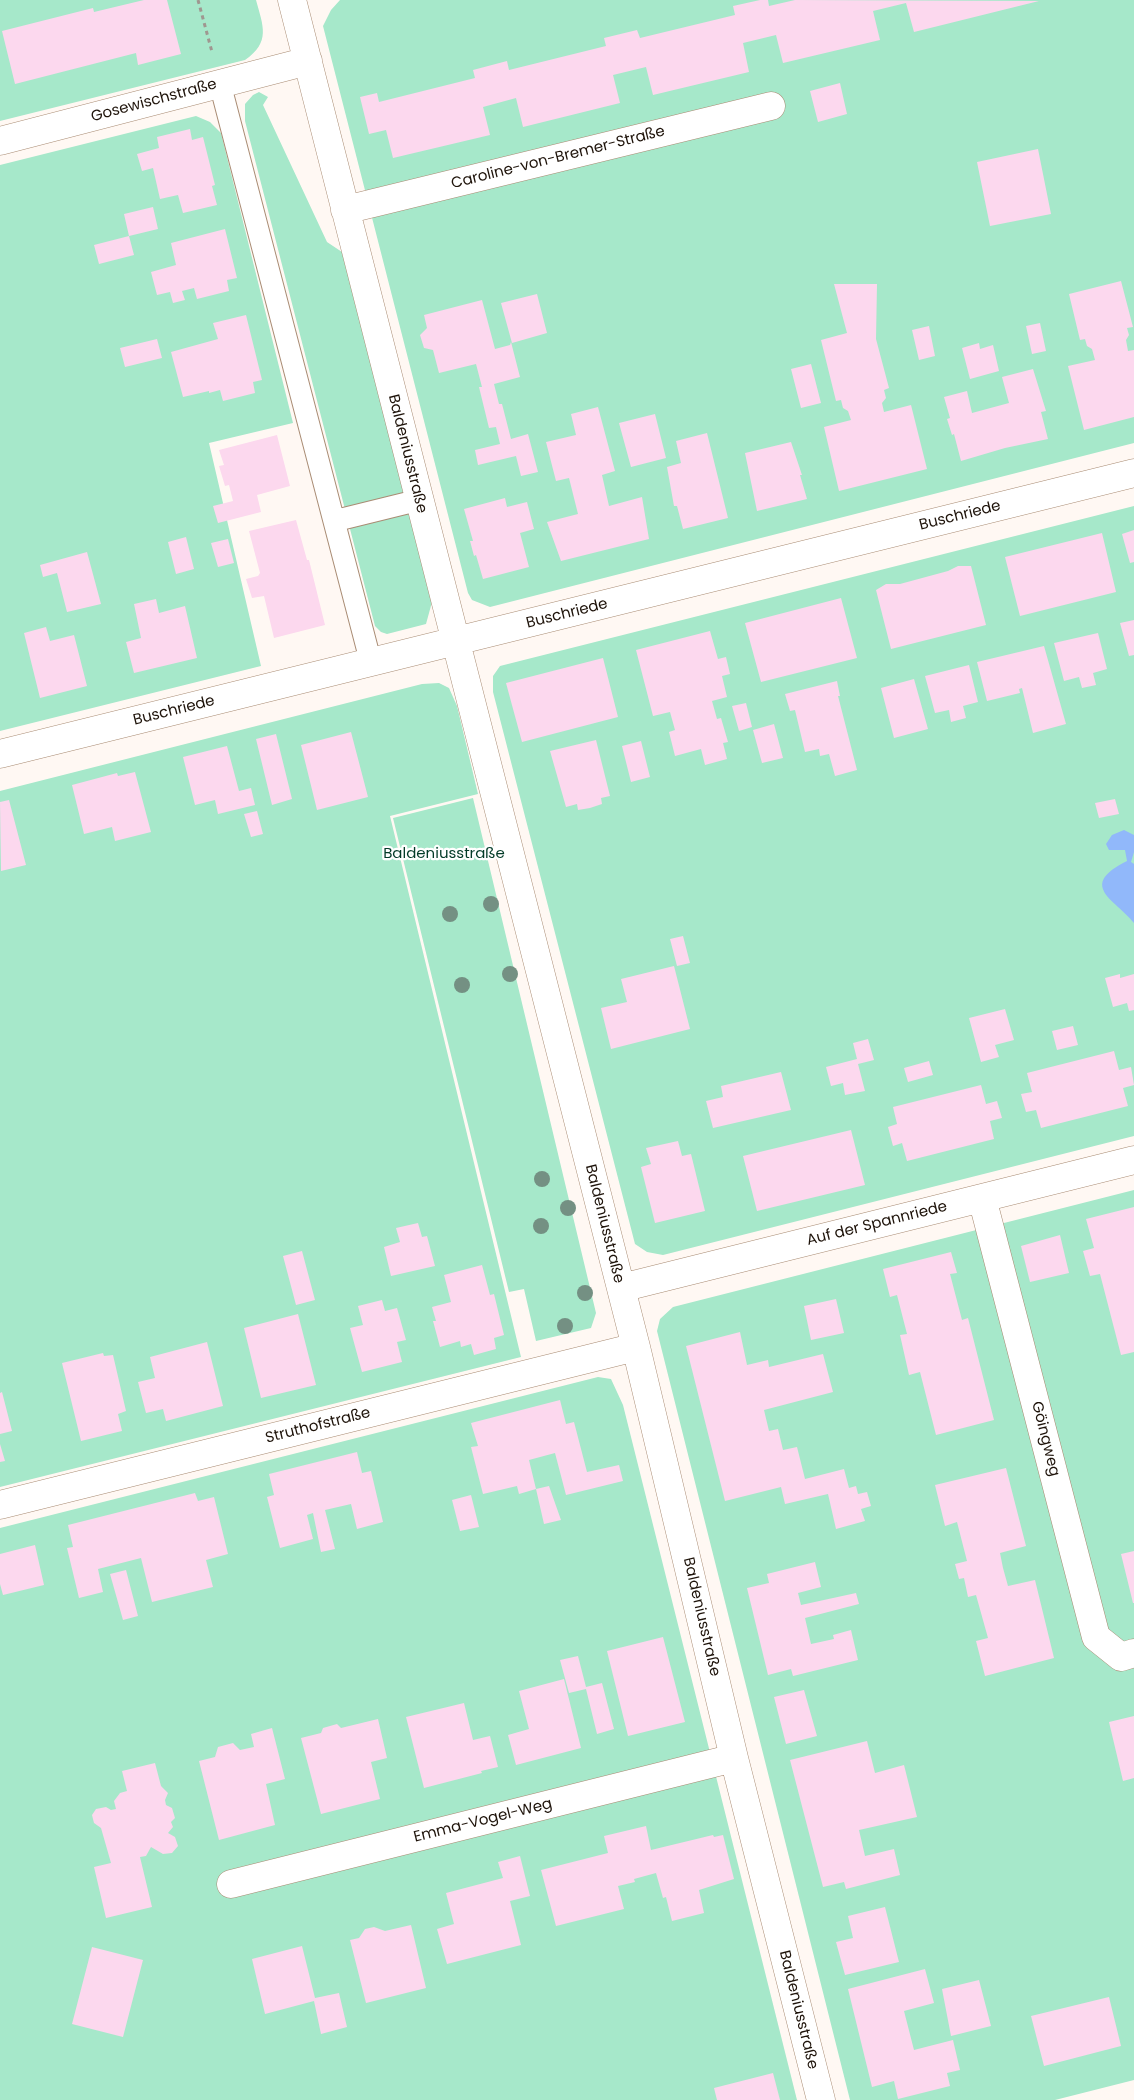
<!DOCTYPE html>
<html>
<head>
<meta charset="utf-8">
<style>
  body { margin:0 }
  canvas { display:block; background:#fff8f3 }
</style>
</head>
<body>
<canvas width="1134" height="2100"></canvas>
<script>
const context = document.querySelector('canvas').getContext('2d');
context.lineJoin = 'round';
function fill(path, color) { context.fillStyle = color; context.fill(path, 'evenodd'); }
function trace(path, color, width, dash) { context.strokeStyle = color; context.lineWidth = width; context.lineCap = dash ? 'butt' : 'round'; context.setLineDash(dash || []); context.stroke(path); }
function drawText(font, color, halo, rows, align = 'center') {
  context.font = font + ' Poppins,sans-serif'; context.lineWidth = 4.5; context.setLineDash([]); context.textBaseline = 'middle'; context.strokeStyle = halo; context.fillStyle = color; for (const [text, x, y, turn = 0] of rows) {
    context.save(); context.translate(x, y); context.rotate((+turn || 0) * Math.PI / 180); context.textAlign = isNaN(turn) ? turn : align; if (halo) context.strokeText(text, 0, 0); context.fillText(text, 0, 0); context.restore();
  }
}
fill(new Path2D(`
  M 0,0 L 256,0 C 263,26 271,42 245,60 L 0,121 Z
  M 340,0 L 1134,0 L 1134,443 L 490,607 L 472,600 L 468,593 L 323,26 L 331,10 Z
  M 259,92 L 268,97 L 263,105 L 327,242 L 342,252 L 432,602 L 426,624 L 387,634 L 381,632 L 375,626 L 245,121 L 245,104 L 253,95 Z
  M 196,116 L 210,122 L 221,133 L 293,423 L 209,443 L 261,666 L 0,731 L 0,165 Z
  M 1134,506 L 1134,1136 L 663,1255 L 647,1252 L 635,1244 L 493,692 L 493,676 L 500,666 Z
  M 439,683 L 449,688 L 457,706 L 478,794 L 390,816 L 521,1357 L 0,1487 L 0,791 L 422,684 Z
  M 473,798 L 596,1313 L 591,1328 L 536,1341 L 524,1289 L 509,1292 L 393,818 Z
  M 1134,1190 L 1134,2080 L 1055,2100 L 850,2100 L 657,1331 L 660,1319 L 673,1307 Z
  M 598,1377 L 611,1379 L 623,1405 L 797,2100 L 0,2100 L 0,1528 Z`), '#a6e8ca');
fill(new Path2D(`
  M 1124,830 L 1134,835 L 1134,852 L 1131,862 L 1134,864 L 1134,923 C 1115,899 1077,886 1127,861 L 1125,850 L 1109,850 L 1106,844 L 1112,835 Z`), '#91b8fa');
fill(new Path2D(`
  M 144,0 L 167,0 L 181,54 L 138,65 L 136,53 L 15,84 L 2,31 L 93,8 L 94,12 Z
  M 760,0 L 768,0 L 769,6 L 795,0 L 1039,1 L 914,32 L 906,3 L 873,11 L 880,40 L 783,63 L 776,35 L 743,43 L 749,72 L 653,95 L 646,67 L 613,75 L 620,103 L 523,127 L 516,98 L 483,107 L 490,135 L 393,158 L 386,130 L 369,134 L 360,97 L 377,93 L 379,102 L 475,78 L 473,70 L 507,61 L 509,70 L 606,46 L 604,38 L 637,30 L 640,38 L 735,15 L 733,6 Z
  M 840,83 L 847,114 L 818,122 L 810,91 Z
  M 190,129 L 192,140 L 203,137 L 215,185 L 212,186 L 217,205 L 183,213 L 178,195 L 160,199 L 153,168 L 142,171 L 137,154 L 159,148 L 157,137 Z
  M 1038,149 L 1051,214 L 990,226 L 977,162 Z
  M 153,207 L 158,229 L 129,236 L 124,214 Z
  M 225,229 L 237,278 L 227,280 L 229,291 L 197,299 L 194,288 L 182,291 L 185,300 L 173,303 L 170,292 L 157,295 L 151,272 L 176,265 L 171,243 Z
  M 129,236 L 134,255 L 99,264 L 94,245 Z
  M 1121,281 L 1133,327 L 1127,328 L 1129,335 L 1126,340 L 1128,351 L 1134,350 L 1134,417 L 1084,430 L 1068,366 L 1095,360 L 1092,349 L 1087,346 L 1085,339 L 1080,340 L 1069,294 Z
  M 834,284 L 877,284 L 876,339 L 889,388 L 884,390 L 886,398 L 882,403 L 884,412 L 911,405 L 927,469 L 839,491 L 824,427 L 851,420 L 848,411 L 843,408 L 841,400 L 836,401 L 821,340 L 847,333 Z
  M 537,294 L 547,333 L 512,343 L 501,303 Z
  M 482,300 L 495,349 L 510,345 L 511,342 L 520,377 L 494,384 L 499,404 L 502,404 L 511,439 L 528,434 L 538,472 L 521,476 L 516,456 L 478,465 L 475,450 L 500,444 L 496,427 L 489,428 L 479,387 L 482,387 L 476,364 L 439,373 L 433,350 L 424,348 L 420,335 L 427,328 L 424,315 Z
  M 246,315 L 262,380 L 253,382 L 255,393 L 223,401 L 220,390 L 209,393 L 209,391 L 183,397 L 171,352 L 218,339 L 213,323 Z
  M 1040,323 L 1046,351 L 1032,354 L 1026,326 Z
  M 929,326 L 935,356 L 919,360 L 912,330 Z
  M 157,339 L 162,358 L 125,367 L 120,348 Z
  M 979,343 L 980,349 L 993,345 L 999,371 L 970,379 L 962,348 Z
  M 811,364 L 821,403 L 801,408 L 791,369 Z
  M 1033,369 L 1046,411 L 1041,412 L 1048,439 L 1005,448 L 961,461 L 954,434 L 952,435 L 947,419 L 950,418 L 944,397 L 967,391 L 972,413 L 1009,403 L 1002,377 Z
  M 598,407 L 615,471 L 602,475 L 609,506 L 642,497 L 649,539 L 561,561 L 547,522 L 578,514 L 569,478 L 556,481 L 546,442 L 576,435 L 571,414 Z
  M 655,414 L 666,458 L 631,467 L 619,423 Z
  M 707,433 L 728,518 L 683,529 L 677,506 L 674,506 L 667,467 L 681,463 L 676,441 Z
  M 277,435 L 290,486 L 257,495 L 261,512 L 218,523 L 213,506 L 233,501 L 229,485 L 225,486 L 219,466 L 224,465 L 219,450 Z
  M 791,442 L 802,475 L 800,475 L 807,499 L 757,511 L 745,453 Z
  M 505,498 L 507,507 L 527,502 L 534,529 L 520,533 L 529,567 L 483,579 L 476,555 L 474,556 L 470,541 L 473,541 L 464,509 Z
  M 296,520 L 307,560 L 309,560 L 325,625 L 274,638 L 264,596 L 252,598 L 246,579 L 258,576 L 260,573 L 249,531 Z
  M 1134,530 L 1134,562 L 1130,563 L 1122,534 Z
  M 1102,533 L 1116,592 L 1020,616 L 1005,557 Z
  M 186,537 L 194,569 L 176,574 L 168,542 Z
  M 228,539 L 234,563 L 218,567 L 211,543 Z
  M 87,552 L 101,604 L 67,612 L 57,573 L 43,577 L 40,565 Z
  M 958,566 L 971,566 L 986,625 L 891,649 L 876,590 L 886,584 L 900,584 L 948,571 Z
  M 841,598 L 857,658 L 761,682 L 745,623 Z
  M 156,599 L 159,613 L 185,606 L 197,658 L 134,673 L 126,642 L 141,638 L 134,604 Z
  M 1134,620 L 1134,655 L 1129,656 L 1120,623 Z
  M 46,627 L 50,641 L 74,635 L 87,686 L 40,698 L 24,633 Z
  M 710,631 L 718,659 L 726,657 L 730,674 L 722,676 L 727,697 L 712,701 L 717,719 L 721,718 L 728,742 L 723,743 L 727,759 L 705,765 L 701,749 L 675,756 L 669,732 L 675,730 L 670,712 L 653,716 L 636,650 Z
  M 1098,633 L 1107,669 L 1093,673 L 1096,685 L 1082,688 L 1079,677 L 1064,681 L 1054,643 Z
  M 1044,646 L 1066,724 L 1033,733 L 1022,688 L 1019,689 L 1020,693 L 987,701 L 977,662 Z
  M 603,658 L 618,717 L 522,742 L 506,683 Z
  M 969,665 L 978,702 L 963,706 L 966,718 L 951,722 L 949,710 L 935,713 L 925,676 Z
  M 914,679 L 928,729 L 894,738 L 881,688 Z
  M 837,681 L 840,696 L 838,696 L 857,770 L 835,776 L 829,754 L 820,756 L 819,749 L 805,752 L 795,710 L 790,711 L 785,694 Z
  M 746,703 L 752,727 L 739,731 L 732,706 Z
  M 774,724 L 783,758 L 762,763 L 753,730 Z
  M 351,732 L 368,797 L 317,810 L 301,745 Z
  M 276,734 L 292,799 L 272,805 L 256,739 Z
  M 596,740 L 610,796 L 601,798 L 602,804 L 590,808 L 578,810 L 577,804 L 566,807 L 550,751 Z
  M 641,741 L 650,777 L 631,782 L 622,746 Z
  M 227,746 L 239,791 L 251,788 L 255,805 L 218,814 L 215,800 L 195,805 L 183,757 Z
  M 135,772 L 151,832 L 115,841 L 112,827 L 84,834 L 72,785 L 117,773 L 118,776 Z
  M 1115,799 L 1119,814 L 1099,818 L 1095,803 Z
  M 9,800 L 26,865 L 1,871 L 0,802 Z
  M 257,811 L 263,834 L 251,837 L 244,814 Z
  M 683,936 L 690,963 L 677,966 L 670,939 Z
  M 674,966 L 690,1029 L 611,1049 L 601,1008 L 627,1002 L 621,979 Z
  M 1120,974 L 1120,978 L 1134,974 L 1134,1010 L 1129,1011 L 1127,1003 L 1113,1007 L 1105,978 Z
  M 1005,1009 L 1014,1040 L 995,1045 L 999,1057 L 981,1062 L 969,1018 Z
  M 1073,1026 L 1078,1045 L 1057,1050 L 1052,1031 Z
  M 868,1039 L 874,1060 L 858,1064 L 865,1091 L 845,1095 L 843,1083 L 831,1086 L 826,1067 L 857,1059 L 853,1043 Z
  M 1114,1051 L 1119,1070 L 1131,1067 L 1134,1085 L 1123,1088 L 1128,1106 L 1041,1128 L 1036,1110 L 1026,1112 L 1021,1094 L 1032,1092 L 1027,1073 Z
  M 929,1061 L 933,1075 L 908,1082 L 904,1068 Z
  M 781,1072 L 791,1110 L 713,1128 L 706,1101 L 723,1097 L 721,1086 Z
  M 981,1085 L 986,1104 L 997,1101 L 1002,1118 L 990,1121 L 994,1139 L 907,1161 L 902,1143 L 893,1146 L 888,1127 L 897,1124 L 893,1107 Z
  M 851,1130 L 865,1185 L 757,1211 L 743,1156 Z
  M 678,1141 L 682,1156 L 691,1154 L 705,1211 L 655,1223 L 641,1167 L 651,1164 L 646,1148 Z
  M 1134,1207 L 1134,1352 L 1121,1355 L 1100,1274 L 1090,1276 L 1083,1251 L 1094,1248 L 1086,1219 Z
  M 418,1223 L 422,1237 L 427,1236 L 435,1266 L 391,1276 L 384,1247 L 400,1242 L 396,1228 Z
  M 1060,1235 L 1069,1273 L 1030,1282 L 1021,1246 Z
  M 302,1251 L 315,1300 L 296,1305 L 283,1256 Z
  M 951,1252 L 957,1273 L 950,1274 L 962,1320 L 968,1318 L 994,1420 L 936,1435 L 920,1372 L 909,1375 L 900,1335 L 907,1334 L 897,1295 L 890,1297 L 883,1269 Z
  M 482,1265 L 490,1295 L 494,1294 L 504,1335 L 494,1338 L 496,1349 L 474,1355 L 471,1344 L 461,1347 L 460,1341 L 440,1347 L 433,1321 L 436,1321 L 432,1307 L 451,1302 L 444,1275 Z
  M 836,1299 L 844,1333 L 811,1340 L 804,1306 Z
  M 382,1300 L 385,1311 L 397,1308 L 406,1340 L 397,1342 L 402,1362 L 362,1372 L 350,1328 L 363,1325 L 358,1306 Z
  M 298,1314 L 316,1385 L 261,1398 L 244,1328 Z
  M 740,1332 L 747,1365 L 768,1360 L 769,1367 L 823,1354 L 833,1392 L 764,1410 L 769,1431 L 778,1429 L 783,1450 L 797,1447 L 805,1479 L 844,1469 L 849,1488 L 856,1486 L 858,1494 L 867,1492 L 871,1506 L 861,1509 L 865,1521 L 836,1529 L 828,1494 L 785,1504 L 781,1487 L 725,1501 L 686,1346 Z
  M 207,1342 L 223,1406 L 166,1421 L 163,1409 L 146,1413 L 138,1382 L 155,1378 L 150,1357 Z
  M 103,1353 L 104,1356 L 113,1355 L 126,1411 L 118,1414 L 122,1431 L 81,1441 L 62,1363 Z
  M 2,1392 L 12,1431 L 0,1434 L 0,1393 Z
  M 560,1400 L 566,1424 L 574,1422 L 587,1472 L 619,1465 L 623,1481 L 566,1495 L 555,1453 L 529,1460 L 536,1489 L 519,1494 L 517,1486 L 483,1494 L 471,1447 L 478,1446 L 471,1423 Z
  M 0,1444 L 5,1461 L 0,1462 Z
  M 357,1452 L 362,1473 L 371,1471 L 383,1522 L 357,1529 L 351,1504 L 325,1510 L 335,1549 L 321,1552 L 313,1513 L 307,1515 L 313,1539 L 280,1548 L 267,1497 L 274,1495 L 269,1474 Z
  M 1006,1468 L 1026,1546 L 1000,1553 L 1003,1568 L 1008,1586 L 1035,1580 L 1054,1658 L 985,1676 L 976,1641 L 988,1638 L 976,1595 L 968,1597 L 964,1578 L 959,1579 L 955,1564 L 967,1561 L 957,1522 L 945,1526 L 935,1485 Z
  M 549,1486 L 561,1520 L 544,1524 L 536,1489 Z
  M 195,1493 L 198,1501 L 214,1497 L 228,1554 L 206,1560 L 213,1587 L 152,1602 L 141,1558 L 98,1569 L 103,1592 L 79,1598 L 67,1548 L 73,1547 L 68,1525 Z
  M 471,1495 L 479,1527 L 460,1531 L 452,1500 Z
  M 35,1545 L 44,1585 L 3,1595 L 0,1584 L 0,1554 Z
  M 1134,1551 L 1134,1603 L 1133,1603 L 1121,1554 Z
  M 815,1562 L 821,1587 L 798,1593 L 801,1605 L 856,1593 L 859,1604 L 805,1618 L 811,1644 L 834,1639 L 833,1635 L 851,1630 L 858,1660 L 793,1676 L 791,1669 L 768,1675 L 747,1588 L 769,1583 L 767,1574 Z
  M 126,1570 L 138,1616 L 123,1620 L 110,1574 Z
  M 663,1637 L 685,1722 L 628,1736 L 607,1651 Z
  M 578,1656 L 586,1687 L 602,1683 L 614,1729 L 597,1734 L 586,1689 L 569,1693 L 560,1660 Z
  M 564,1679 L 581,1748 L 516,1765 L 508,1735 L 529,1729 L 519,1691 Z
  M 804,1690 L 817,1736 L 786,1744 L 774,1697 Z
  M 464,1703 L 473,1740 L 490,1736 L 498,1767 L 481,1771 L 482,1773 L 424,1788 L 406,1717 Z
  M 1134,1716 L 1134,1778 L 1123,1781 L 1109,1722 Z
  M 378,1719 L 387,1758 L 371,1762 L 380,1799 L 321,1814 L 301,1738 L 321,1733 L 323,1728 L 337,1724 L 341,1728 Z
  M 272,1728 L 285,1779 L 266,1784 L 275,1825 L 219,1840 L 199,1761 L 215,1757 L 218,1747 L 233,1743 L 240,1750 L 254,1747 L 251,1734 Z
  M 867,1741 L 875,1773 L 904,1765 L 917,1817 L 859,1830 L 865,1856 L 894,1849 L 900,1875 L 846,1889 L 844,1882 L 823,1887 L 790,1760 Z
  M 155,1763 L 161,1786 L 168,1793 L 165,1800 L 166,1805 L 172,1808 L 175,1818 L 171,1822 L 173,1827 L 168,1833 L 175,1837 L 178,1846 L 172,1853 L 163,1854 L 151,1847 L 146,1856 L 140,1857 L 152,1907 L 106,1918 L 94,1867 L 111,1863 L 101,1828 L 94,1823 L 92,1815 L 96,1809 L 106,1807 L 111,1810 L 116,1809 L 114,1801 L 120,1793 L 127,1791 L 122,1771 Z
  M 646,1826 L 651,1850 L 713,1835 L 714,1837 L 723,1835 L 734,1879 L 699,1890 L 704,1913 L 672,1921 L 666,1897 L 663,1898 L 656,1873 L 634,1879 L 635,1882 L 618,1886 L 624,1909 L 556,1926 L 541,1870 L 608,1853 L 604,1836 Z
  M 520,1856 L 530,1896 L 510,1901 L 521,1945 L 447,1964 L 437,1929 L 454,1924 L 446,1893 L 503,1878 L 498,1862 Z
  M 885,1907 L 899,1962 L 845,1975 L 836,1942 L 853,1938 L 848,1916 Z
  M 411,1925 L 426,1988 L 366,2003 L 350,1940 L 359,1938 L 365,1929 L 374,1927 L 385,1931 Z
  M 302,1946 L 315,1998 L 339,1993 L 347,2027 L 321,2034 L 314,2001 L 265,2014 L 252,1959 Z
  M 92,1947 L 143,1960 L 123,2037 L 72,2024 Z
  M 925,1969 L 934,2003 L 904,2011 L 914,2050 L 953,2040 L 960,2070 L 947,2073 L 950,2086 L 898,2099 L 894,2081 L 872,2087 L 848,1989 Z
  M 979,1980 L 991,2026 L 951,2036 L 942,1989 Z
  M 1109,1997 L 1121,2046 L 1044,2066 L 1031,2016 Z
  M 773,2073 L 780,2100 L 717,2100 L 714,2088 Z`), '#fcd8ee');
const lane = new Path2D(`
  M 220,84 L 371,663
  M 334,521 L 419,500`);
const street = new Path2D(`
  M 292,0 L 636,1347 L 734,1758 L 821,2100
  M 0,141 L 308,61
  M 345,210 L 771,106
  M 0,754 L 1134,473
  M 982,1198 L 1096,1637 L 1121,1657 L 1134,1653
  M 621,1288 L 1134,1160
  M 0,1505 L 636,1347
  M 231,1884 L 734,1758`);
trace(lane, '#a98c74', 23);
trace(street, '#a98c74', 29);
trace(new Path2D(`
  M 198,0 L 212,52`), '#9f9790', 3, [4, 4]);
trace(lane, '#fff', 21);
trace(street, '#fff', 28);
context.fillStyle = '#749083';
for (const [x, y] of [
  [491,904],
  [450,914],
  [510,974],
  [462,985],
  [542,1179],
  [568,1208],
  [541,1226],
  [585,1293],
  [565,1326]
]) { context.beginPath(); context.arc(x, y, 8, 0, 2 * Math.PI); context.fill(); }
drawText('15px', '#1e130a', '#fff', [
  ["Gosewischstraße",154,101,-15],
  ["Caroline-von-Bremer-Straße",558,158,-14],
  ["Baldeniusstraße",407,454,76],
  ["Buschriede",960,516,-14],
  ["Buschriede",567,614,-14],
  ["Buschriede",174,711,-14],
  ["Baldeniusstraße",604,1224,76],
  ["Auf der Spannriede",877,1224,-14],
  ["Struthofstraße",318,1426,-14],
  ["Göingweg",1045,1439,76],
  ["Baldeniusstraße",701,1617,77],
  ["Emma-Vogel-Weg",483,1821,-14],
  ["Baldeniusstraße",798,2010,76]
]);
drawText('15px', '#033b28', '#fff', [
  ["Baldeniusstraße",444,854]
]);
</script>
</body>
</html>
